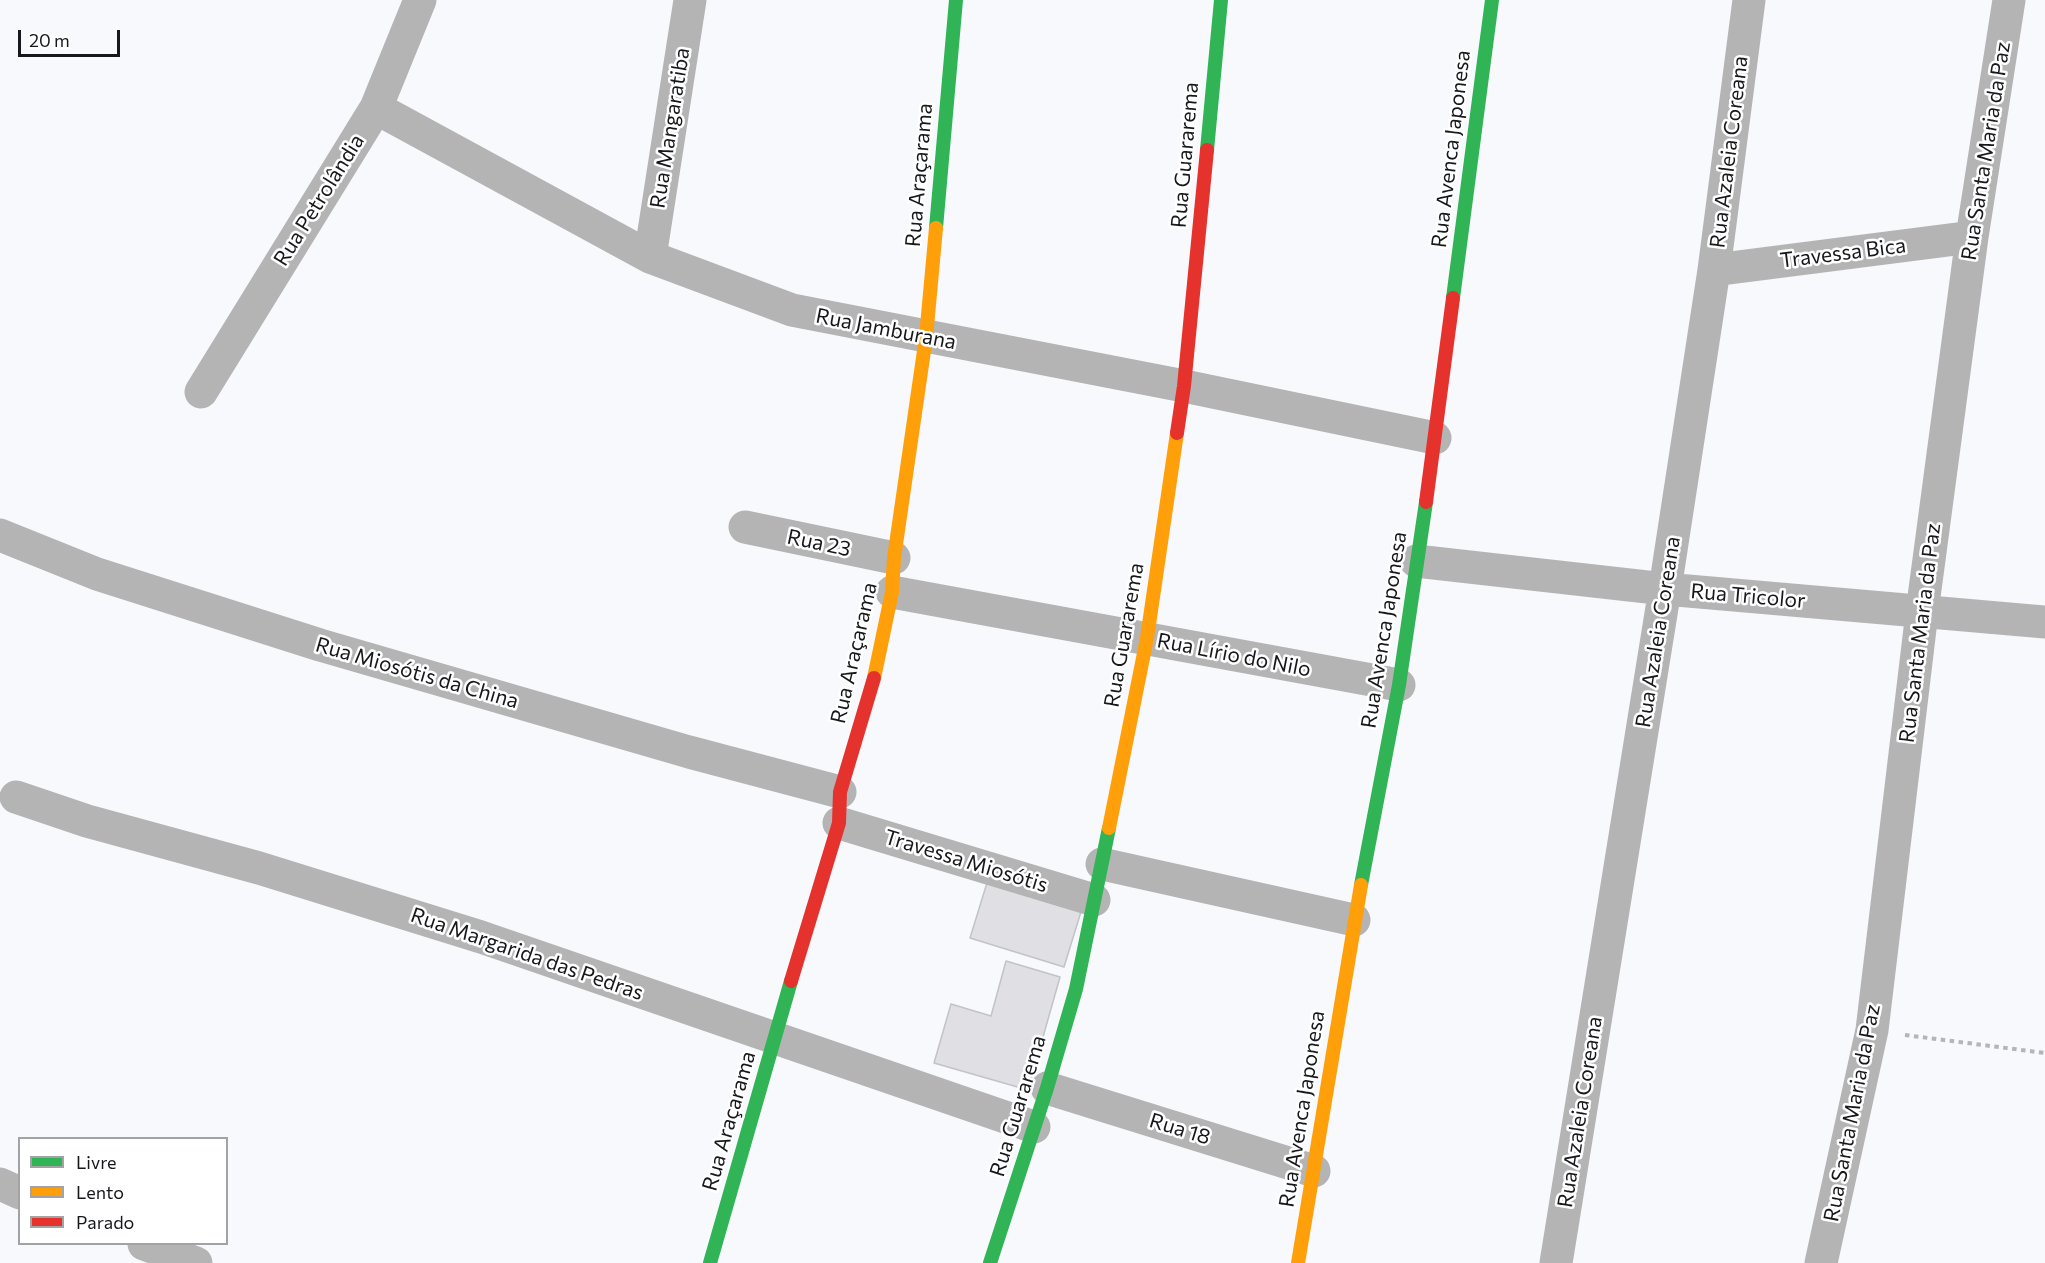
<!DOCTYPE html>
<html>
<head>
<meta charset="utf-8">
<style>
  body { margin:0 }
  #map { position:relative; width:2045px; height:1263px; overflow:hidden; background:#f8f9fd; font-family:Commissioner,sans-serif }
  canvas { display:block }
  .legend { position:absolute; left:18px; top:1137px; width:210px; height:108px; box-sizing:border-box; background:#fff; border:2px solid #a2a3a4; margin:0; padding:8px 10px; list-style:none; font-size:18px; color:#17181b }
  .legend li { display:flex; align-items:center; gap:12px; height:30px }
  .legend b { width:30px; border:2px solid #a2a3a4 }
  .scale { position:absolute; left:18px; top:30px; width:102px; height:27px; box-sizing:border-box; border:3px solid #17181b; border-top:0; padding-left:8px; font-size:18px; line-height:21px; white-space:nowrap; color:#17181b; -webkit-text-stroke:4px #fff; paint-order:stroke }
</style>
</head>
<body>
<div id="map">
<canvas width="2045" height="1263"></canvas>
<ul class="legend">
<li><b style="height:8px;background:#30b455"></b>Livre</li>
<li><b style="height:8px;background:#ff9f0a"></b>Lento</li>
<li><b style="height:8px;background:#e5322d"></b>Parado</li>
</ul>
<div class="scale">20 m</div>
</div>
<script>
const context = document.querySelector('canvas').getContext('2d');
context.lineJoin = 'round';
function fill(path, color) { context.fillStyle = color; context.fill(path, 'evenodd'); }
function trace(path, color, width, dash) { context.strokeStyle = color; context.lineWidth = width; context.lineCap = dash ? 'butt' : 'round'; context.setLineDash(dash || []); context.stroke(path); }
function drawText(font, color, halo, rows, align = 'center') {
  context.font = font + ' Commissioner,sans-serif'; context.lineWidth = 5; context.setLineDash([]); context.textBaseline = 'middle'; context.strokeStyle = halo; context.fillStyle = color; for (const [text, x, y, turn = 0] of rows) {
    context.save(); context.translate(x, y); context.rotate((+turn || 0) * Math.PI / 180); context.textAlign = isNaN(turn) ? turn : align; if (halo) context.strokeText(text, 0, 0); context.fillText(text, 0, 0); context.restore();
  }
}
const building = new Path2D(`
  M 990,873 L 1084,902 L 1064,967 L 970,938 Z
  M 1006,961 L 1060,977 L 1028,1090 L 934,1063 L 951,1004 L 991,1016 Z`);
fill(building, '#e0e0e4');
trace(building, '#c2c3c6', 1.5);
trace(new Path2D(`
  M 1905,1035 L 2045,1053`), '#b5b5b6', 4, [4.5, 4.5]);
trace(new Path2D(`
  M 376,108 L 650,257 L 792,310 L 1184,386 L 1435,438
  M 650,257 L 690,0
  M 1714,270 L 1972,237
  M 201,392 L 376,108 L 420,0
  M 745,527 L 894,558
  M 0,535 L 97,574 L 320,645 L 689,752 L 840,792
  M 1416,561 L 1665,589 L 2045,622
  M 892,592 L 1399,685
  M 16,797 L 87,821 L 259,868 L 481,937 L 1034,1127
  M 839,823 L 1094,900
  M 1102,864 L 1354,920
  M 1047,1088 L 1314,1171
  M 0,1184 L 20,1193
  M 144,1244 L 196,1263
  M 1556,1263 L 1665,589 L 1714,270 L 1749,0
  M 1821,1263 L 1872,1030 L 1922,612 L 1972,237 L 2009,0`), '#b5b4b4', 33);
trace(new Path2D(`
  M 1207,150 L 1221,0
  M 936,228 L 956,0
  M 1453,298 L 1492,0
  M 1361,885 L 1399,685 L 1426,502
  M 710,1263 L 791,981
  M 990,1263 L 1047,1088 L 1076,989 L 1109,828`), '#30b455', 14);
trace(new Path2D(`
  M 874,678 L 892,592 L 894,558 L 926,337 L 936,228
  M 1109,828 L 1147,638 L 1177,433
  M 1298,1263 L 1361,885`), '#ff9f0a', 14);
trace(new Path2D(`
  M 1177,433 L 1184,386 L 1207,150
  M 1426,502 L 1453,298
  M 791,981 L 839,823 L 840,792 L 874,678`), '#e5322d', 14);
drawText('21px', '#17181b', '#fff', [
  ["Rua Mangaratiba",670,128,-81],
  ["Rua Avenca Japonesa",1451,149,-83],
  ["Rua Santa Maria da Paz",1986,151,-81],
  ["Rua Azaleia Coreana",1729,152,-83],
  ["Rua Guararema",1185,155,-85],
  ["Rua Araçarama",919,175,-85],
  ["Rua Petrolândia",319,200,-58],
  ["Travessa Bica",1843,253,-7],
  ["Rua Jamburana",886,329,11],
  ["Rua 23",819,543,12],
  ["Rua Tricolor",1748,596,5],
  ["Rua Avenca Japonesa",1384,630,-81],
  ["Rua Azaleia Coreana",1658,632,-81],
  ["Rua Santa Maria da Paz",1920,633,-83],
  ["Rua Guararema",1124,635,-80],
  ["Rua Araçarama",854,653,-77],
  ["Rua Lírio do Nilo",1234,655,11],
  ["Rua Miosótis da China",417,673,16],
  ["Travessa Miosótis",966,861,17],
  ["Rua Margarida das Pedras",527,954,19],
  ["Rua Guararema",1018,1106,-73],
  ["Rua Avenca Japonesa",1302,1109,-81],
  ["Rua Azaleia Coreana",1580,1112,-81],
  ["Rua Santa Maria da Paz",1852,1113,-79],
  ["Rua Araçarama",729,1121,-74],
  ["Rua 18",1180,1129,17]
]);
</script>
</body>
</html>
